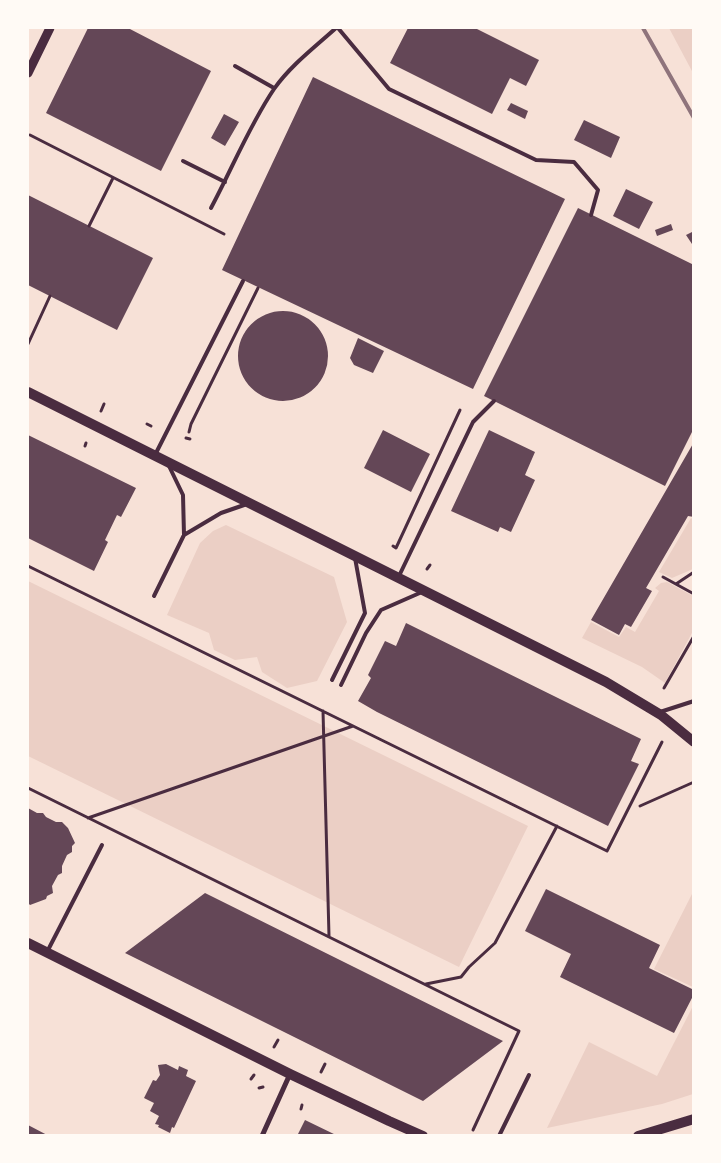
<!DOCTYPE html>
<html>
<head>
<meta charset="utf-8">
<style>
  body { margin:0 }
  #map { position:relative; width:721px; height:1163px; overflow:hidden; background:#f7e1d7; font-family:"Varela Round",sans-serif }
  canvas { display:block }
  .frame { position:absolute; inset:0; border:29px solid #fffaf5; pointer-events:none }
</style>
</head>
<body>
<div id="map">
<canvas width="721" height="1163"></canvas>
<div class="frame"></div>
</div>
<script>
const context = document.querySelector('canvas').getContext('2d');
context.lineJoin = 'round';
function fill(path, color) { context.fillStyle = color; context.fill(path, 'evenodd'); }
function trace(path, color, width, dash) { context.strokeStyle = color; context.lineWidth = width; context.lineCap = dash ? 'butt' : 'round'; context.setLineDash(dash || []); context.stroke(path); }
fill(new Path2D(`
  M 669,28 L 693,28 L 693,73 Z
  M 691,518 L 693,519 L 693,569 L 672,578 L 659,572 Z
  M 226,525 L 334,577 L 347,622 L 317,681 L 287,688 L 262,672 L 257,657 L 235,660 L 214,650 L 209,633 L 167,615 L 200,543 L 213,531 Z
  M 28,581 L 528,826 L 459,967 L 28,756 Z
  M 667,582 L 693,596 L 693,631 L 665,683 L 642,667 L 582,638 L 591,622 L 619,637 L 626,627 L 635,632 L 659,591 L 655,588 L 661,583 Z
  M 693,892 L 693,987 L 654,969 Z
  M 693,1006 L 693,1094 L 662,1104 L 547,1128 L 589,1042 L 657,1076 Z`), '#ebcfc5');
fill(new Path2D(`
  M 88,28 L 128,28 L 211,71 L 161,171 L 46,113 Z
  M 408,28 L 475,28 L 539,60 L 526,86 L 510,78 L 492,114 L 390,63 Z
  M 313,77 L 565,199 L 473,389 L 222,270 Z
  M 511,103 L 528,111 L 525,119 L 507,110 Z
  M 224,114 L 239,122 L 225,146 L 211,138 Z
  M 584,120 L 620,137 L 611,158 L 574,140 Z
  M 626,189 L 653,202 L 639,229 L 613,216 Z
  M 28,195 L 153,258 L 117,330 L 28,285 Z
  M 578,208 L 694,265 L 694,428 L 665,486 L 484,396 Z
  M 671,224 L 673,230 L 657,236 L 655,230 Z
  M 694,231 L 694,247 L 686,235 Z
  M238 356a45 45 0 1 1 90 0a45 45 0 1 1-90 0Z
  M 358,338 L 384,351 L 373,373 L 354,365 L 350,358 Z
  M 383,430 L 430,454 L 411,492 L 364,468 Z
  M 489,430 L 535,452 L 525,475 L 535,480 L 511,532 L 500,527 L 498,532 L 451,511 Z
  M 28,435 L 136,488 L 121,517 L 117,515 L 105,540 L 108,542 L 94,571 L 28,538 Z
  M 694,442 L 694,517 L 688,516 L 646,588 L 652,591 L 631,627 L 625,624 L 619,635 L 591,620 Z
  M 406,623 L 641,739 L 631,761 L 639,764 L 608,826 L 377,712 L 358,701 L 371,678 L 368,675 L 385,641 L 396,646 Z
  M 28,808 L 37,813 L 43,813 L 46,817 L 56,822 L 62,822 L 68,828 L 75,843 L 72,846 L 72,852 L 67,855 L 62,866 L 62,873 L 58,875 L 52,886 L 53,893 L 47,896 L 46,899 L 30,905 L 28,903 Z
  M 546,889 L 660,945 L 649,968 L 694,990 L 694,994 L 674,1033 L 560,977 L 571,954 L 525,931 Z
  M 205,893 L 503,1041 L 423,1101 L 125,953 Z
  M 166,1064 L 178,1070 L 179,1066 L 188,1070 L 186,1076 L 196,1081 L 174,1128 L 172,1127 L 170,1133 L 158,1127 L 159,1125 L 155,1124 L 159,1116 L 150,1111 L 154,1103 L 144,1098 L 153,1080 L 156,1081 L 160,1075 L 158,1065 Z
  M 305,1120 L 338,1136 L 297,1136 Z
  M 28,1125 L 49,1136 L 28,1136 Z`), '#644757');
trace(new Path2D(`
  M 30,135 L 224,234
  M 89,226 L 113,178
  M 28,344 L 50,296
  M 101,411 L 104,404
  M 147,424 L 151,426
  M 189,432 L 191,424 L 258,288
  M 186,438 L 190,439
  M 85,446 L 86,443
  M 393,546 L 396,548 L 460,410
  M 28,566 L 607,851 L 662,742
  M 427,569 L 430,565
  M 663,577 L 694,594
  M 676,584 L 694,572
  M 664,688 L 694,636
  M 323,711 L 329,936
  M 28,788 L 519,1031 L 473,1130
  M 640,806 L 694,782
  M 88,818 L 353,726
  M 426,984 L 461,977 L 469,967 L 495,943 L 557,826
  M 274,1047 L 278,1040
  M 321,1072 L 325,1064
  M 251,1079 L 254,1075
  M 259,1088 L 263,1087
  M 301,1109 L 302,1105`), '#4a2c40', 3);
trace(new Path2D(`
  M 338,28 L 389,89 L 536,160 L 574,162 L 598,190 L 591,215
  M 235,66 L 274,88
  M 183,161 L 225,182
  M 211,208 C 232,169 249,126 274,89 C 291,65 315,47 336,28
  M 155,455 L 243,281
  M 184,535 L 221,513 L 247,504
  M 399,576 L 473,422 L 494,401
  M 154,596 L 184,535 L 183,495 L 169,466
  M 332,680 L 365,613 L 355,558
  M 341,685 L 366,633 L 381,610 L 422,592
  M 660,712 L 694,701
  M 47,952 L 102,845
  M 499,1136 L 529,1075`), '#4a2c40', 4);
trace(new Path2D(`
  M 262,1136 L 290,1074`), '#4a2c40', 5);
trace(new Path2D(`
  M 28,73 L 50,28`), '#4a2c40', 9);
trace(new Path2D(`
  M 28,392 L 606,682 L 661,715 L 694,742
  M 28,943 L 290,1074 L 389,1121 L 423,1136
  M 638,1136 L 694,1119`), '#4a2c40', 10);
trace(new Path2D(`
  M 643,28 L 694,118`), '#8f747c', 4);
</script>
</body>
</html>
